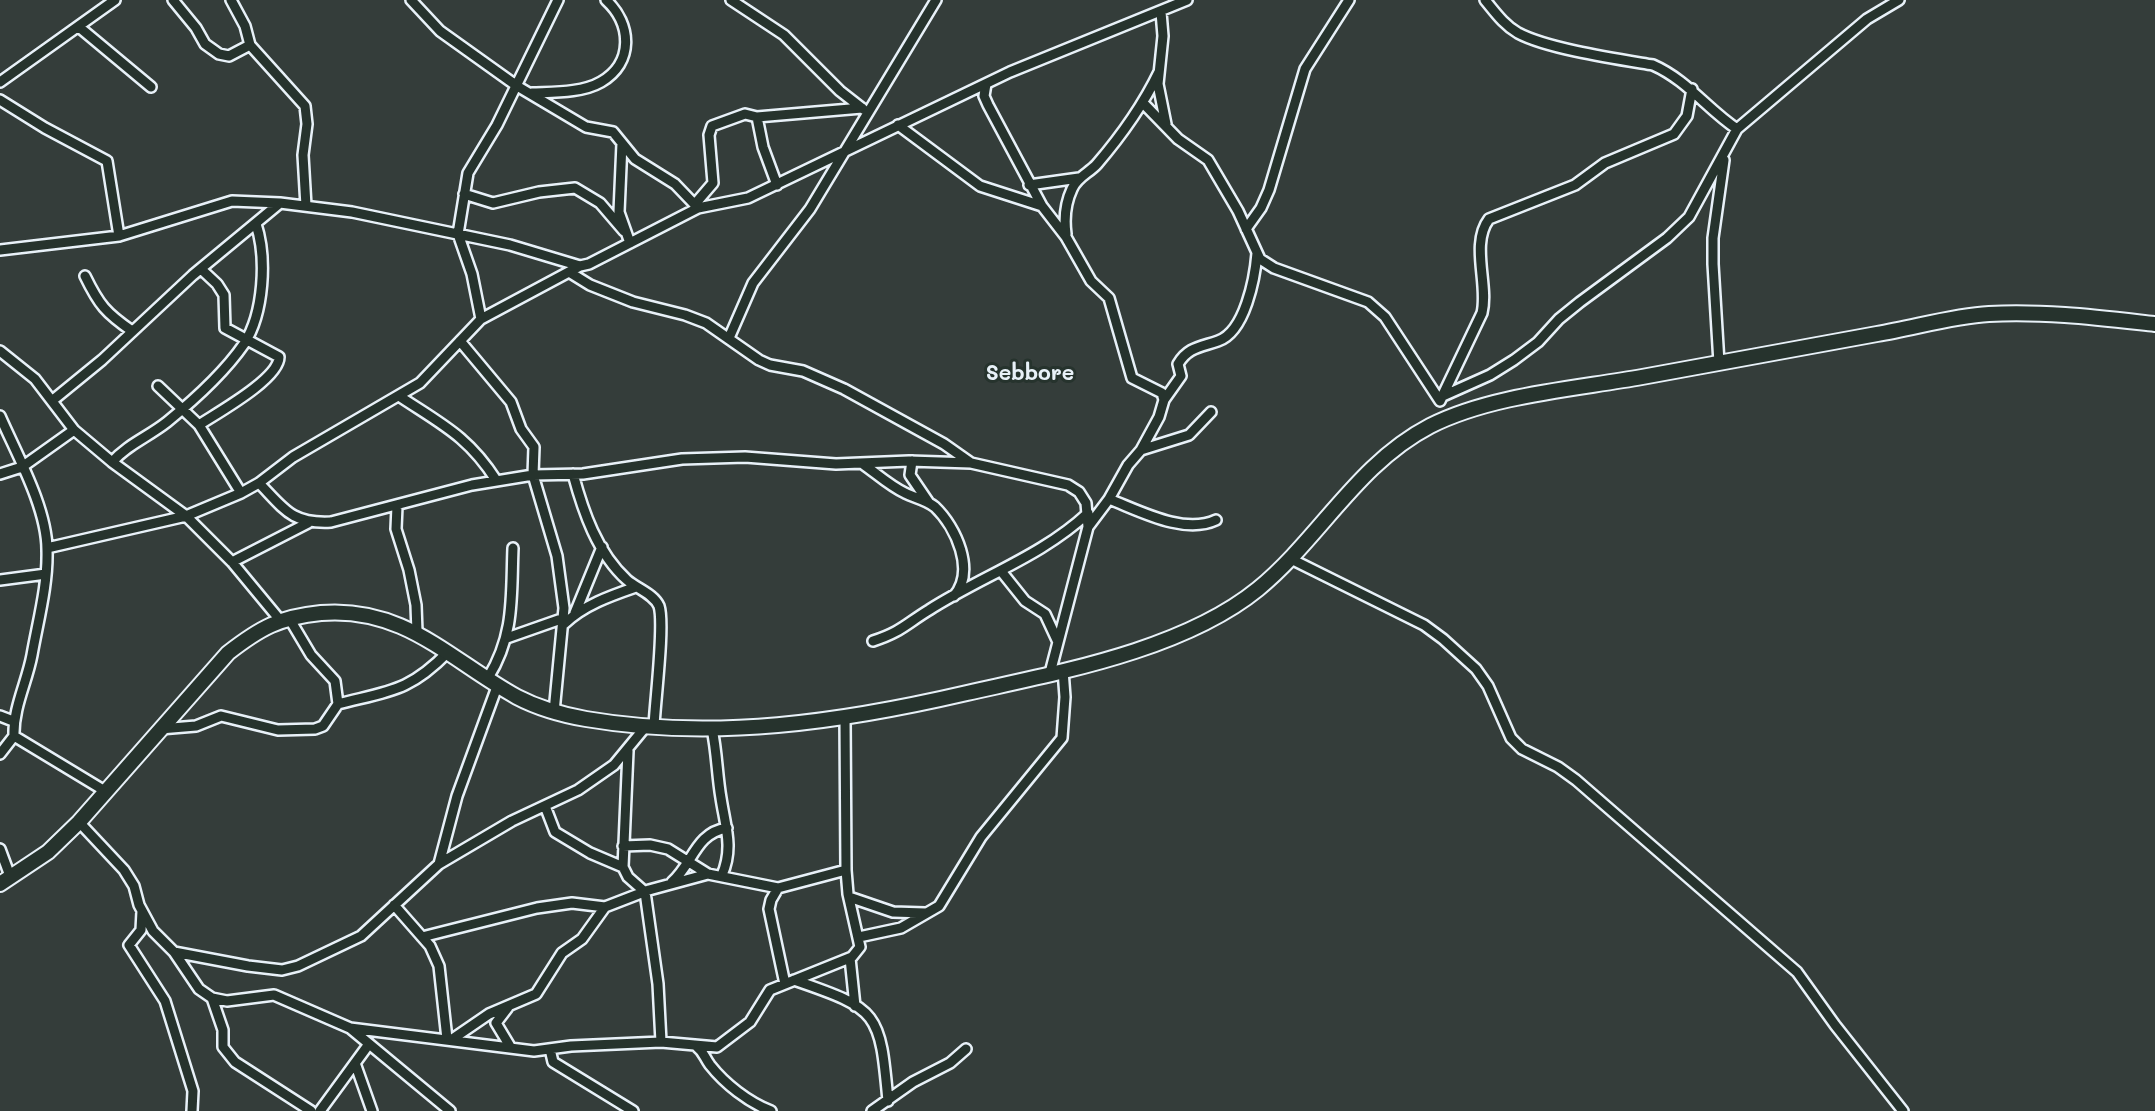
<!DOCTYPE html>
<html>
<head>
<meta charset="utf-8">
<style>
  body { margin:0 }
  canvas { display:block; background:#343d3a }
</style>
</head>
<body>
<canvas width="2155" height="1111"></canvas>
<script>
const context = document.querySelector('canvas').getContext('2d');
context.lineJoin = 'round';
function trace(path, color, width, dash) { context.strokeStyle = color; context.lineWidth = width; context.lineCap = dash ? 'butt' : 'round'; context.setLineDash(dash || []); context.stroke(path); }
function drawText(font, color, halo, rows, align = 'center') {
  context.font = font + ' Mali,sans-serif'; context.lineWidth = 6; context.setLineDash([]); context.textBaseline = 'middle'; context.strokeStyle = halo; context.fillStyle = color; for (const [text, x, y, turn = 0] of rows) {
    context.save(); context.translate(x, y); context.rotate((+turn || 0) * Math.PI / 180); context.textAlign = isNaN(turn) ? turn : align; if (halo) context.strokeText(text, 0, 0); context.fillText(text, 0, 0); context.restore();
  }
}
const street = new Path2D(`
  M 173,0 L 196,28 L 205,44 L 219,54 L 229,56 L 250,45
  M 231,0 L 245,26 L 250,45 L 305,106 L 307,124 L 303,155 L 306,206
  M 411,0 L 440,31 L 517,86 L 586,127 L 613,132 L 635,159 L 675,184 L 698,208
  M 731,0 L 784,35 L 840,91 L 863,109
  M 1485,0 C 1495,12 1504,25 1518,33 C 1548,49 1617,59 1653,65 C 1687,80 1707,109 1737,129
  M 1161,12 L 1163,36 L 1158,84 L 1166,124
  M 79,27 L 151,87
  M 0,82 L 115,0
  M 986,84 L 984,96 L 988,105 L 1042,206 L 1066,237 L 1091,281 L 1109,298 L 1132,378 L 1162,393 L 1164,400
  M 532,93 C 553,92 582,93 601,82 C 634,63 632,24 606,0
  M 0,100 L 45,128 L 107,161 L 119,236
  M 1143,103 L 1178,139 L 1208,160 L 1238,211 L 1260,259 L 1274,268 L 1368,302 L 1385,317 L 1440,401 L 1482,313 C 1489,285 1470,244 1489,219 L 1575,185 L 1605,163 L 1674,134 L 1687,116 L 1692,89
  M 757,117 L 763,147 L 777,185
  M 898,125 L 980,186 L 1042,206
  M 622,143 L 619,212 L 630,243
  M 1029,185 L 1079,178
  M 464,194 L 493,203 L 539,192 L 575,188 L 600,203 L 624,231
  M 695,204 L 713,183 L 709,135 L 712,126 L 745,114 L 757,117 L 862,108
  M 1246,229 L 1261,208 L 1269,190 L 1305,69 L 1349,0
  M 1066,234 C 1064,219 1065,204 1072,189 C 1077,177 1089,173 1097,164 C 1121,136 1143,105 1159,72
  M 0,250 L 119,236 L 232,201 L 280,203 L 352,212 L 510,245 L 580,266
  M 569,272 L 590,285 L 633,302 L 685,315 L 706,323 L 759,360 L 770,365 L 803,371 L 844,389 L 944,444 L 971,463
  M 85,276 C 99,305 106,313 132,331
  M 481,319 L 472,274 L 458,234 L 468,173 L 497,125 L 558,0
  M 729,338 L 753,283 L 810,209 L 936,0
  M 460,341 L 511,402 L 521,429 L 534,447 L 533,475 L 557,556 L 564,608 L 554,712
  M 0,351 L 35,379 L 74,430 L 112,462 L 186,516 L 232,562 L 280,620
  M 1719,363 L 1713,264 L 1713,238 L 1724,160
  M 158,386 L 199,425 L 241,493
  M 399,396 C 441,424 468,436 496,480
  M 1443,396 L 1490,375 L 1514,360 L 1538,342 L 1559,319 L 1580,302 L 1667,238 L 1689,217 L 1737,129 L 1867,19 L 1899,0
  M 53,400 L 102,360 L 193,275 L 280,203
  M 0,416 C 17,455 47,508 47,550 C 48,585 38,621 32,655 C 27,682 13,708 14,736 L 105,791
  M 199,425 C 217,413 279,379 279,357 L 225,328 L 224,295 L 217,284 L 201,269
  M 1141,450 L 1189,435 L 1211,412
  M 912,461 L 910,475 L 929,503
  M 112,462 C 128,444 148,437 167,422 C 194,400 224,373 244,344 C 264,313 267,258 256,224
  M 863,464 C 877,474 890,486 905,493 C 915,498 927,500 935,507 C 956,527 976,571 954,596
  M 0,474 L 22,467 L 74,430
  M 573,474 C 583,511 597,553 627,580 C 636,588 654,594 659,606 C 665,624 655,702 654,726
  M 259,483 C 285,510 292,524 331,522 L 472,485 L 533,475 L 583,474 L 682,459 L 745,457 L 836,464 L 909,461 L 971,463 L 1068,485 L 1079,492 L 1086,503 L 1088,527 L 1050,673
  M 1109,499 C 1140,511 1184,535 1216,520
  M 397,506 L 396,529 L 409,570 L 416,605 L 417,632
  M 1088,527 L 1109,499 L 1128,465 L 1141,450 L 1159,417 L 1164,400 L 1181,376 L 1178,364 C 1188,347 1201,347 1218,341 C 1245,332 1255,278 1257,253
  M 47,548 L 186,516 L 241,493 L 259,483 L 293,457 L 420,383 L 481,319 L 580,266 L 589,264 L 698,208 L 748,198 L 1010,72 L 1187,0
  M 1291,559 L 1424,625 L 1443,639 L 1476,669 L 1488,686 L 1511,738 L 1522,749 L 1558,767 L 1576,780 L 1797,972 L 1835,1025 L 1903,1111
  M 232,562 L 308,523
  M 1001,571 L 1025,601 L 1045,614 L 1058,642
  M 0,580 L 46,574
  M 575,613 L 602,547
  M 289,618 L 311,655 L 335,681 L 338,704
  M 564,624 C 584,605 610,596 636,587
  M 507,638 L 564,618
  M 873,641 C 901,632 906,624 929,610 C 982,576 1042,556 1088,513
  M 488,678 C 515,634 511,597 513,548
  M 0,716 L 13,721
  M 160,729 L 196,726 L 221,716 L 278,730 L 315,729 L 323,726 L 338,704 C 389,691 409,692 448,652
  M 712,729 C 717,752 717,775 721,798 C 725,825 734,848 722,875
  M 628,751 L 623,867 L 628,877 L 645,892 L 658,984 L 661,1042
  M 0,754 L 14,736
  M 545,806 L 555,832 L 590,853 L 623,867
  M 79,822 L 124,870 L 134,886 L 139,905 L 153,931 L 174,952 L 199,989 L 212,998 L 227,1001 L 274,995 L 350,1028 L 450,1111
  M 623,846 L 650,845 L 668,849 L 708,874 L 778,888 L 846,870
  M 0,849 L 10,876
  M 439,864 L 457,796 L 498,684
  M 672,882 C 693,864 695,833 727,828
  M 778,888 L 771,900 L 769,909 L 785,984
  M 849,897 L 893,912 L 925,913
  M 394,905 L 430,946 L 439,966 L 447,1039
  M 142,911 L 141,930 L 129,945 L 165,1001 L 193,1091 L 192,1111
  M 422,937 L 537,908 L 572,903 L 605,907 L 649,890 L 708,874
  M 859,937 L 901,928 L 939,906 L 981,837 L 1062,738 L 1065,697 L 1063,670
  M 174,952 L 248,966 L 282,970 L 298,966 L 361,936 L 439,864 L 512,821 L 578,790 L 614,765 L 647,725
  M 850,958 L 855,1006
  M 794,980 C 879,1009 880,1012 888,1101
  M 212,998 L 223,1030 L 223,1047 L 235,1062 L 311,1111
  M 509,1006 L 496,1023 L 511,1048
  M 350,1028 L 534,1051 L 571,1046 L 661,1042 L 717,1047 L 750,1022 L 770,990 L 852,957 L 860,947 L 848,894 L 846,870 L 845,718
  M 451,1040 L 489,1014 L 536,994 L 562,953 L 582,939 L 605,907
  M 696,1046 C 704,1052 704,1057 710,1065 C 725,1084 748,1102 771,1111
  M 550,1049 L 553,1062 L 633,1111
  M 355,1063 L 372,1111
  M 320,1111 L 369,1044
  M 872,1111 L 913,1082 L 950,1063 L 966,1049`);
const secondary = new Path2D(`
  M 0,884 L 48,852 L 79,822 L 228,653 C 260,628 280,617 321,613 C 404,606 450,660 517,697 C 538,708 563,715 586,719 C 714,741 842,722 967,693 C 1060,672 1183,650 1258,589 C 1320,538 1357,464 1430,426 C 1491,395 1575,389 1642,377 C 1720,362 1799,349 1877,334 C 1914,328 1952,316 1989,314 C 2045,311 2100,318 2155,324`);
trace(street, '#e8f1f8', 14);
trace(secondary, '#e8f1f8', 18);
trace(street, '#26332d', 9);
trace(secondary, '#26332d', 14);
drawText('bold 21px', '#e8f1f8', '#26332d', [
  ["Sebbore",1030,374]
]);
</script>
</body>
</html>
